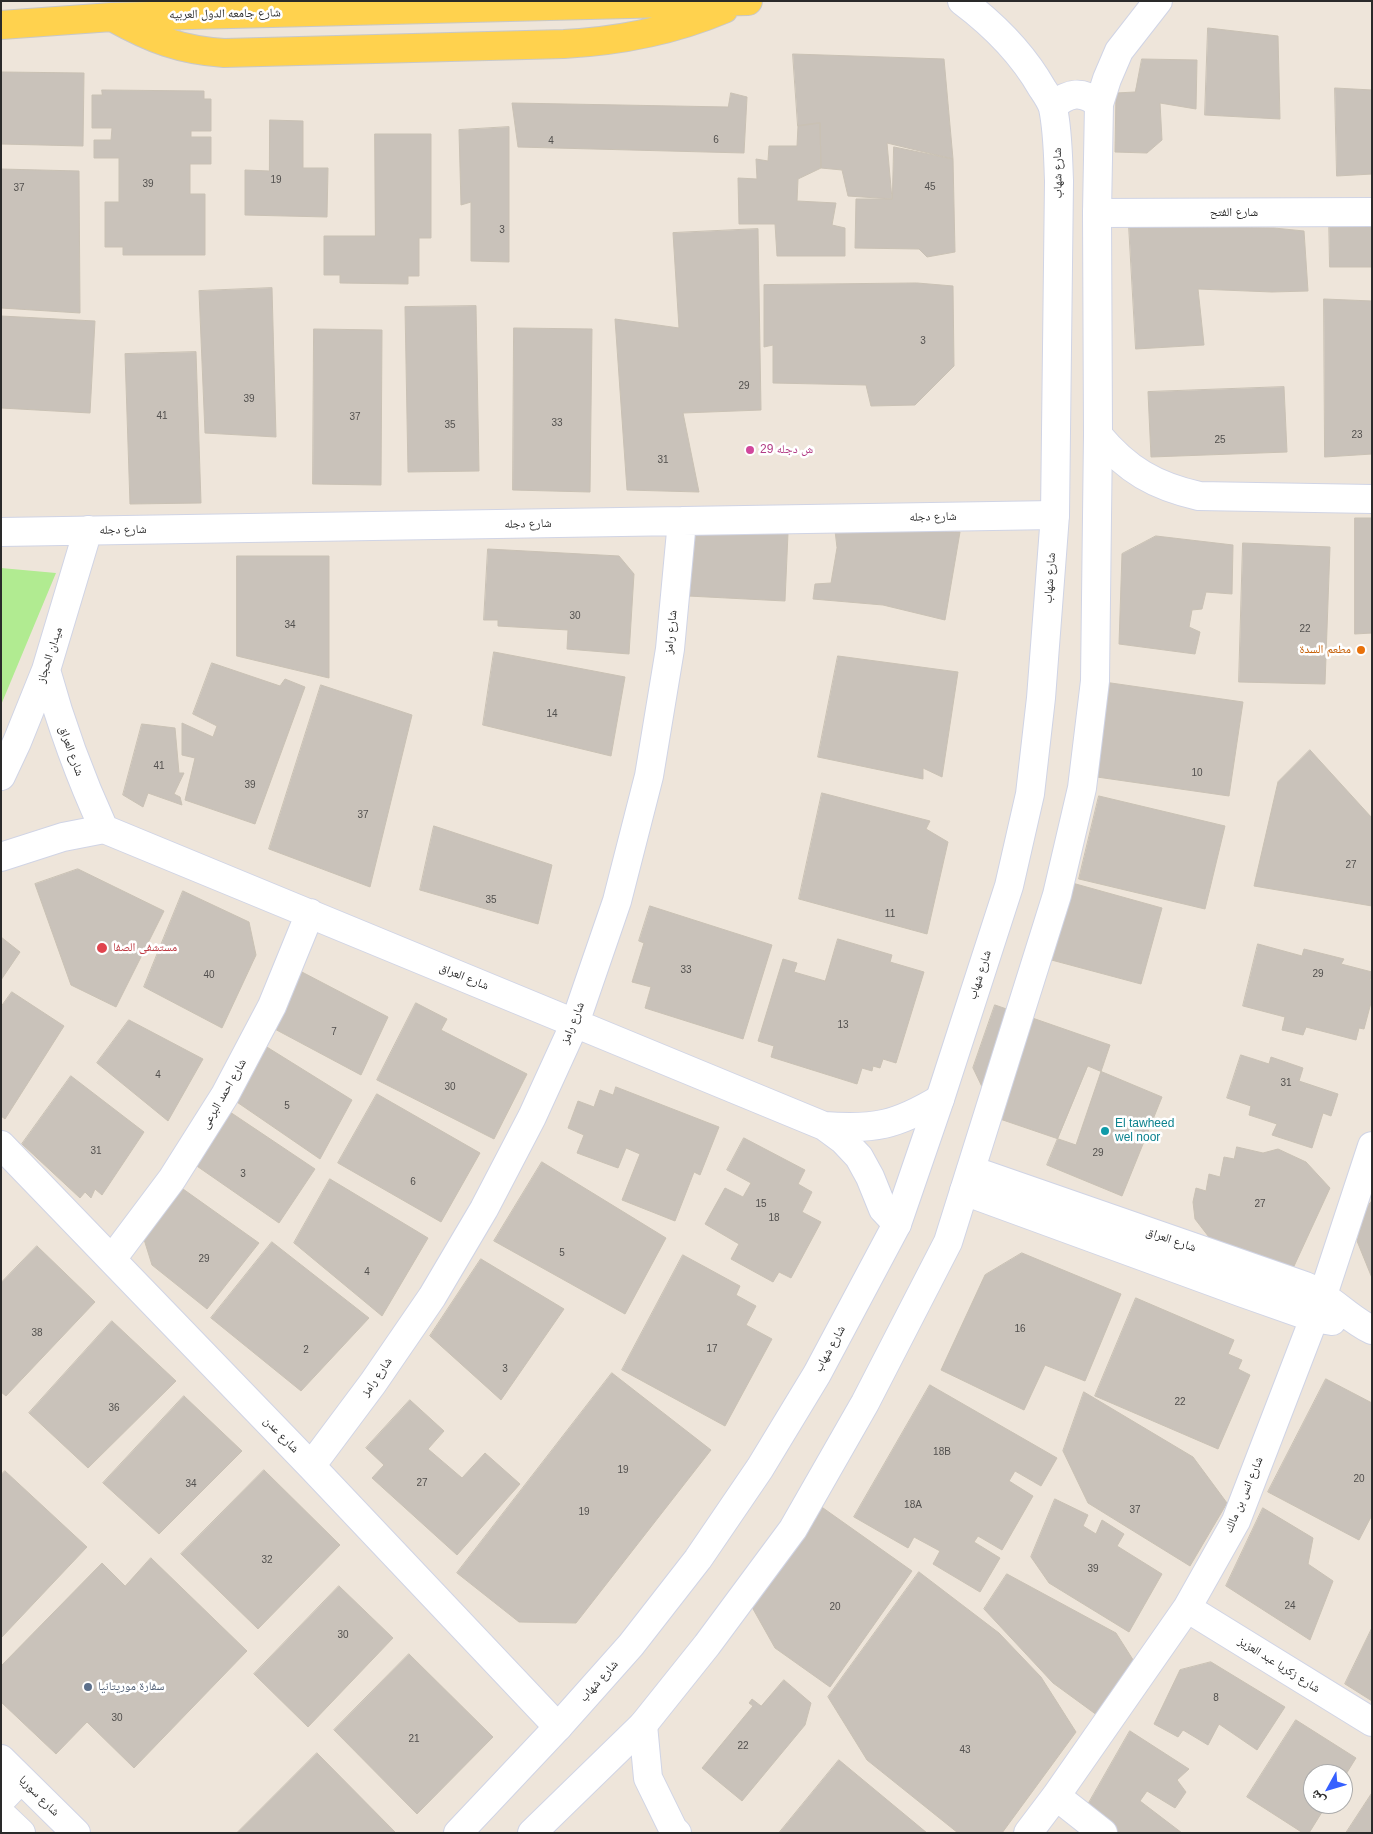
<!DOCTYPE html>
<html>
<head>
<meta charset="utf-8">
<style>
  body { margin:0 }
  #map { position:relative; width:1373px; height:1834px; overflow:hidden; background:#eee5da; font-family:Helvetica,"Noto Naskh Arabic",sans-serif }
  canvas { display:block }
  .frame { position:absolute; inset:0; border:2px solid #2a2a2a; pointer-events:none }
  .north { position:absolute; left:1303px; top:1764px; width:50px; height:50px; box-sizing:border-box; background:#fff; border:1px solid #aaa; border-radius:50%; rotate:231deg; font-size:14px; font-weight:700; line-height:20px; text-align:center; color:#2a2a2a }
  .north::after { content:''; display:block; margin:auto; width:18px; height:22px; background:#3660ff; clip-path:polygon(50% 0,100% 100%,50% 72%,0 100%) }
</style>
</head>
<body>
<div id="map">
<canvas width="1373" height="1834"></canvas>
<div class="frame"></div>
<div class="north">ش</div>
</div>
<script>
const context = document.querySelector('canvas').getContext('2d');
context.lineJoin = 'round';
function fill(path, color) { context.fillStyle = color; context.fill(path, 'evenodd'); }
function trace(path, color, width, dash) { context.strokeStyle = color; context.lineWidth = width; context.lineCap = dash ? 'butt' : 'round'; context.setLineDash(dash || []); context.stroke(path); }
function drawText(font, color, halo, rows, align = 'center') {
  context.font = font + ' Helvetica,"Noto Naskh Arabic",sans-serif'; context.lineWidth = 5; context.setLineDash([]); context.textBaseline = 'middle'; context.strokeStyle = halo; context.fillStyle = color; for (const [text, x, y, turn = 0] of rows) {
    context.save(); context.translate(x, y); context.rotate((+turn || 0) * Math.PI / 180); context.textAlign = isNaN(turn) ? turn : align; if (halo) context.strokeText(text, 0, 0); context.fillText(text, 0, 0); context.restore();
  }
}
fill(new Path2D(`
  M 1,568 L 56,573 L 1,705 Z`), '#b1eb91');
const building = new Path2D(`
  M 1208,28 L 1278,36 L 1280,119 L 1205,115 Z
  M 793,54 L 944,59 L 953,159 L 887,143 L 892,199 L 848,196 L 842,170 L 821,168 L 820,123 L 798,126 Z
  M 1142,59 L 1197,60 L 1196,109 L 1160,103 L 1162,140 L 1147,153 L 1115,152 L 1116,93 L 1135,92 Z
  M 1,72 L 84,73 L 83,146 L 1,144 Z
  M 1335,88 L 1372,90 L 1372,174 L 1337,176 Z
  M 102,90 L 204,91 L 204,99 L 211,99 L 211,131 L 191,131 L 191,137 L 211,137 L 211,164 L 190,164 L 190,194 L 205,194 L 205,255 L 123,255 L 123,247 L 105,247 L 105,202 L 119,202 L 119,158 L 94,158 L 94,140 L 111,140 L 112,128 L 92,128 L 92,95 L 102,95 Z
  M 731,93 L 747,97 L 744,153 L 518,147 L 512,103 L 728,107 Z
  M 270,120 L 303,121 L 303,168 L 328,168 L 327,217 L 245,215 L 245,170 L 269,171 Z
  M 820,123 L 821,168 L 798,179 L 797,201 L 836,203 L 832,225 L 845,228 L 845,256 L 777,256 L 775,224 L 739,224 L 738,178 L 757,179 L 756,159 L 768,161 L 769,146 L 797,146 L 798,126 Z
  M 509,127 L 509,262 L 471,261 L 471,202 L 461,205 L 459,130 Z
  M 375,134 L 431,134 L 431,238 L 419,238 L 419,276 L 408,276 L 408,284 L 340,283 L 340,275 L 324,275 L 324,236 L 375,236 Z
  M 894,147 L 953,159 L 955,252 L 927,257 L 919,249 L 855,248 L 856,199 L 892,199 Z
  M 1,169 L 79,171 L 80,313 L 1,308 Z
  M 1329,216 L 1372,219 L 1372,267 L 1330,267 Z
  M 1129,226 L 1274,228 L 1304,231 L 1308,291 L 1272,292 L 1198,289 L 1204,345 L 1136,349 Z
  M 758,229 L 761,410 L 683,413 L 699,492 L 627,490 L 615,319 L 679,328 L 673,233 Z
  M 917,283 L 953,286 L 954,366 L 915,405 L 871,406 L 866,385 L 773,383 L 773,345 L 764,347 L 764,285 Z
  M 272,288 L 276,437 L 205,433 L 199,291 Z
  M 1324,299 L 1372,301 L 1372,454 L 1325,457 Z
  M 476,306 L 479,471 L 408,472 L 405,307 Z
  M 1,316 L 95,321 L 90,413 L 1,408 Z
  M 514,328 L 592,329 L 590,492 L 513,490 Z
  M 314,329 L 382,330 L 381,485 L 313,484 Z
  M 196,352 L 201,503 L 130,504 L 125,354 Z
  M 1284,387 L 1287,452 L 1151,457 L 1148,392 Z
  M 1355,518 L 1372,518 L 1372,633 L 1355,634 Z
  M 692,528 L 788,533 L 785,601 L 688,596 Z
  M 835,528 L 960,532 L 945,620 L 883,605 L 813,599 L 815,584 L 831,583 L 837,548 Z
  M 1156,536 L 1233,545 L 1232,594 L 1206,592 L 1202,609 L 1192,610 L 1189,627 L 1200,632 L 1195,654 L 1119,644 L 1122,554 Z
  M 1243,543 L 1330,547 L 1325,684 L 1239,682 Z
  M 488,549 L 619,556 L 634,574 L 629,654 L 567,649 L 568,630 L 498,626 L 498,620 L 484,620 Z
  M 237,556 L 329,556 L 329,678 L 237,656 Z
  M 494,652 L 625,677 L 611,756 L 483,725 Z
  M 838,656 L 958,672 L 942,777 L 923,768 L 923,779 L 818,757 Z
  M 212,663 L 280,686 L 285,679 L 305,687 L 255,824 L 185,800 L 195,758 L 182,755 L 182,723 L 213,737 L 217,726 L 193,714 Z
  M 1097,681 L 1243,702 L 1229,796 L 1083,775 Z
  M 321,685 L 412,715 L 370,887 L 269,849 Z
  M 142,724 L 175,728 L 179,773 L 184,773 L 174,794 L 180,797 L 182,805 L 148,793 L 143,807 L 123,795 Z
  M 1310,750 L 1372,818 L 1372,906 L 1254,886 L 1278,782 Z
  M 822,793 L 930,821 L 926,829 L 948,842 L 927,934 L 799,899 Z
  M 1099,796 L 1225,826 L 1205,909 L 1079,879 Z
  M 434,826 L 552,865 L 538,924 L 420,890 Z
  M 78,869 L 164,911 L 116,1007 L 71,985 L 35,884 Z
  M 1065,881 L 1162,908 L 1141,984 L 1044,958 Z
  M 183,891 L 249,922 L 256,955 L 222,1028 L 144,987 Z
  M 650,906 L 772,945 L 743,1039 L 645,1008 L 651,987 L 632,982 L 644,943 L 639,941 Z
  M 1,937 L 20,952 L 1,980 Z
  M 838,939 L 892,955 L 890,962 L 924,972 L 896,1063 L 883,1059 L 880,1068 L 873,1066 L 872,1071 L 862,1068 L 857,1084 L 771,1057 L 774,1046 L 758,1041 L 783,959 L 797,963 L 794,972 L 825,981 Z
  M 1258,944 L 1302,956 L 1304,949 L 1344,959 L 1341,964 L 1372,972 L 1370,980 L 1372,981 L 1372,999 L 1364,1029 L 1359,1028 L 1356,1040 L 1306,1027 L 1303,1035 L 1282,1030 L 1285,1017 L 1243,1006 Z
  M 300,971 L 388,1017 L 361,1075 L 271,1027 Z
  M 12,992 L 64,1026 L 5,1119 L 1,1116 L 1,1007 Z
  M 416,1003 L 447,1019 L 441,1030 L 527,1074 L 494,1139 L 377,1080 Z
  M 995,1005 L 1110,1045 L 1076,1145 L 997,1118 L 973,1068 Z
  M 129,1020 L 203,1059 L 168,1121 L 97,1063 Z
  M 262,1044 L 352,1100 L 320,1159 L 231,1098 Z
  M 1241,1055 L 1269,1064 L 1271,1057 L 1303,1068 L 1299,1081 L 1338,1094 L 1331,1116 L 1323,1113 L 1312,1148 L 1272,1135 L 1277,1124 L 1249,1115 L 1251,1106 L 1227,1098 Z
  M 1088,1066 L 1162,1097 L 1122,1196 L 1047,1165 Z
  M 71,1076 L 144,1132 L 102,1195 L 95,1189 L 91,1198 L 85,1192 L 80,1198 L 22,1144 Z
  M 616,1087 L 719,1127 L 700,1175 L 694,1172 L 675,1221 L 622,1200 L 640,1154 L 626,1148 L 618,1168 L 577,1153 L 584,1135 L 568,1128 L 578,1101 L 594,1107 L 600,1090 L 613,1095 Z
  M 377,1094 L 480,1153 L 441,1222 L 338,1163 Z
  M 227,1110 L 315,1169 L 279,1223 L 191,1162 Z
  M 744,1138 L 805,1170 L 798,1184 L 812,1192 L 802,1212 L 821,1222 L 791,1278 L 779,1272 L 773,1282 L 731,1259 L 739,1244 L 705,1224 L 725,1188 L 743,1197 L 751,1183 L 727,1170 Z
  M 1237,1147 L 1263,1153 L 1278,1149 L 1306,1162 L 1330,1188 L 1289,1277 L 1212,1241 L 1195,1219 L 1193,1202 L 1196,1188 L 1206,1191 L 1209,1174 L 1220,1177 L 1224,1157 L 1234,1159 Z
  M 542,1162 L 666,1238 L 625,1314 L 494,1241 Z
  M 330,1179 L 428,1238 L 382,1316 L 294,1243 Z
  M 176,1184 L 259,1243 L 207,1309 L 152,1265 L 143,1236 Z
  M 1372,1201 L 1372,1278 L 1357,1241 L 1366,1208 Z
  M 272,1242 L 369,1318 L 301,1391 L 211,1318 Z
  M 37,1246 L 95,1302 L 6,1396 L 1,1392 L 1,1283 Z
  M 1022,1253 L 1121,1294 L 1085,1381 L 1045,1365 L 1024,1410 L 941,1370 L 985,1275 Z
  M 683,1255 L 740,1286 L 736,1295 L 756,1306 L 746,1325 L 772,1339 L 725,1426 L 622,1370 Z
  M 481,1259 L 564,1309 L 501,1400 L 430,1336 Z
  M 1136,1298 L 1234,1340 L 1228,1354 L 1242,1360 L 1238,1369 L 1250,1375 L 1218,1449 L 1095,1396 Z
  M 112,1321 L 176,1381 L 88,1468 L 29,1413 Z
  M 612,1373 L 711,1450 L 576,1623 L 519,1622 L 457,1573 Z
  M 1326,1379 L 1372,1403 L 1372,1515 L 1359,1540 L 1268,1492 Z
  M 930,1385 L 1057,1458 L 1041,1486 L 1015,1471 L 1009,1481 L 1033,1496 L 1002,1550 L 978,1536 L 974,1542 L 1000,1558 L 980,1592 L 933,1564 L 940,1551 L 914,1537 L 908,1548 L 854,1517 Z
  M 1084,1392 L 1193,1457 L 1227,1503 L 1190,1566 L 1088,1503 L 1063,1451 Z
  M 184,1396 L 242,1451 L 159,1534 L 103,1483 Z
  M 410,1400 L 444,1431 L 428,1449 L 462,1478 L 485,1453 L 520,1484 L 457,1555 L 372,1478 L 384,1465 L 366,1448 Z
  M 264,1470 L 340,1545 L 258,1629 L 181,1554 Z
  M 5,1471 L 87,1547 L 1,1638 L 1,1475 Z
  M 1055,1499 L 1088,1515 L 1083,1526 L 1096,1534 L 1102,1520 L 1124,1534 L 1117,1546 L 1162,1574 L 1129,1632 L 1049,1583 L 1031,1557 Z
  M 816,1503 L 912,1571 L 830,1687 L 775,1648 L 748,1600 Z
  M 1263,1508 L 1313,1538 L 1308,1564 L 1333,1581 L 1310,1640 L 1226,1586 Z
  M 151,1558 L 247,1651 L 134,1768 L 87,1722 L 56,1754 L 1,1702 L 1,1666 L 102,1563 L 125,1586 Z
  M 919,1572 L 999,1633 L 1041,1677 L 1076,1732 L 1002,1833 L 958,1833 L 867,1760 L 828,1697 Z
  M 1007,1574 L 1116,1633 L 1137,1666 L 1101,1718 L 1053,1683 L 984,1609 Z
  M 339,1586 L 393,1638 L 308,1727 L 254,1674 Z
  M 1372,1628 L 1372,1701 L 1345,1684 Z
  M 409,1654 L 493,1737 L 417,1814 L 334,1730 Z
  M 1211,1662 L 1285,1707 L 1257,1750 L 1219,1724 L 1208,1745 L 1183,1730 L 1178,1737 L 1154,1724 L 1180,1670 Z
  M 784,1680 L 811,1703 L 805,1725 L 742,1801 L 702,1768 L 753,1706 L 749,1703 L 752,1699 L 761,1706 Z
  M 1296,1720 L 1356,1758 L 1343,1779 L 1343,1774 L 1313,1774 L 1313,1804 L 1327,1804 L 1309,1833 L 1303,1833 L 1247,1797 Z
  M 1130,1731 L 1189,1769 L 1177,1780 L 1186,1792 L 1175,1808 L 1147,1791 L 1140,1801 L 1182,1833 L 1117,1833 L 1086,1808 Z
  M 317,1753 L 396,1833 L 237,1833 Z
  M 839,1760 L 927,1833 L 779,1833 Z
  M 1372,1793 L 1372,1833 L 1346,1833 Z`);
fill(building, '#c9c2ba');
trace(building, '#c9c1b4', 1);
const minor = new Path2D(`
  M 1097,213 L 1372,212
  M 1098,435 C 1127,470 1155,486 1199,496 L 1372,499
  M 1,532 L 1055,515
  M 46,670 C 61,725 80,777 104,829
  M 1,776 L 17,742 L 46,670 L 88,530
  M 1,857 L 63,837 L 104,829 L 824,1126 L 843,1140 L 859,1157 L 870,1177 L 883,1209 L 897,1224
  M 824,1126 C 874,1130 897,1125 940,1099
  M 1,1145 L 311,1466 L 558,1727
  M 971,1170 L 1305,1286 C 1331,1297 1348,1319 1372,1330
  M 964,1191 L 1243,1293 L 1314,1318 L 1332,1321
  M 112,1259 L 172,1179 L 225,1095 L 272,1006 L 310,913
  M 311,1466 L 373,1383 L 432,1297 L 484,1209 L 532,1117 L 575,1023 L 617,901 L 649,776 L 670,649 L 682,521
  M 1187,1608 L 1372,1722
  M 643,1725 L 648,1778 L 673,1829 L 677,1833
  M 1056,1796 L 1103,1833
  M 1028,1833 L 1056,1796 L 1187,1608 L 1236,1521 L 1323,1295 L 1372,1146`);
const tertiary = new Path2D(`
  M 1053,106 C 1069,92 1082,90 1099,104
  M 1,1759 L 76,1833
  M 1,1800 L 21,1779
  M 1,1814 L 21,1833
  M 458,1833 L 558,1727 L 631,1645 L 698,1559 L 760,1468 L 817,1374 L 897,1224 L 940,1099 L 1009,886 L 1030,794 L 1041,698 L 1055,515 L 1059,181 C 1058,157 1058,132 1053,108 C 1051,101 1046,94 1042,88 C 1022,53 994,25 962,1
  M 532,1833 L 643,1725 L 707,1645 L 793,1529 L 865,1403 L 948,1242 L 1057,895 L 1082,788 L 1095,681 L 1098,435 L 1097,213 L 1099,104 L 1107,79 L 1119,51 L 1158,1`);
const primary = new Path2D(`
  M 114,18 C 152,39 180,50 224,53 L 564,44 C 620,41 672,31 724,9
  M 1,25 L 112,17 L 748,1`);
trace(minor, '#d0d4e5', 30);
trace(tertiary, '#d0d4e5', 30);
trace(primary, '#c8c8c8', 30);
trace(minor, '#fff', 28);
trace(tertiary, '#fff', 28);
trace(primary, '#ffd24e', 28);
for (const [x, y, r, color] of [
  [750,450,5,"#d1479c"],
  [1361,650,5,"#e8710a"],
  [102,948,6,"#e0444e"],
  [1105,1131,5,"#0f9aa8"],
  [88,1687,5,"#5c6f8a"]
]) { const dot = new Path2D(); dot.arc(x, y, r, 0, 2 * Math.PI); context.fillStyle = color; context.fill(dot); trace(dot, '#fff', 2); }
drawText('10px', '#52504e', null, [
  ["6",716,140],
  ["4",551,141],
  ["19",276,180],
  ["39",148,184],
  ["45",930,187],
  ["37",19,188],
  ["3",502,230],
  ["3",923,341],
  ["29",744,386],
  ["39",249,399],
  ["41",162,416],
  ["37",355,417],
  ["33",557,423],
  ["35",450,425],
  ["23",1357,435],
  ["25",1220,440],
  ["31",663,460],
  ["30",575,616],
  ["34",290,625],
  ["22",1305,629],
  ["14",552,714],
  ["41",159,766],
  ["10",1197,773],
  ["39",250,785],
  ["37",363,815],
  ["27",1351,865],
  ["35",491,900],
  ["11",890,914],
  ["33",686,970],
  ["29",1318,974],
  ["40",209,975],
  ["13",843,1025],
  ["7",334,1032],
  ["4",158,1075],
  ["31",1286,1083],
  ["30",450,1087],
  ["5",287,1106],
  ["31",96,1151],
  ["29",1098,1153],
  ["3",243,1174],
  ["6",413,1182],
  ["15",761,1204],
  ["27",1260,1204],
  ["18",774,1218],
  ["5",562,1253],
  ["29",204,1259],
  ["4",367,1272],
  ["16",1020,1329],
  ["38",37,1333],
  ["17",712,1349],
  ["2",306,1350],
  ["3",505,1369],
  ["22",1180,1402],
  ["36",114,1408],
  ["18B",942,1452],
  ["19",623,1470],
  ["20",1359,1479],
  ["27",422,1483],
  ["34",191,1484],
  ["18A",913,1505],
  ["37",1135,1510],
  ["19",584,1512],
  ["32",267,1560],
  ["39",1093,1569],
  ["24",1290,1606],
  ["20",835,1607],
  ["30",343,1635],
  ["8",1216,1698],
  ["30",117,1718],
  ["21",414,1739],
  ["22",743,1746],
  ["43",965,1750]
]);
drawText('12px', '#2a2a2a', '#fff', [
  ["شارع جامعه الدول العربيه",225,14,-1],
  ["شارع شهاب",1058,173,-91],
  ["شارع الفتح",1234,213],
  ["شارع دجله",933,517,-1],
  ["شارع دجله",528,524,-1],
  ["شارع دجله",123,530,-1],
  ["شارع شهاب",1050,578,-86],
  ["شارع رامز",671,632,-84],
  ["ميدان الحجاز",50,655,-72],
  ["شارع العراق",71,751,70],
  ["شارع شهاب",980,975,-72],
  ["شارع العراق",464,977,22],
  ["شارع رامز",573,1023,-68],
  ["شارع احمد البرعى",224,1094,-60],
  ["شارع العراق",1171,1240,19],
  ["شارع شهاب",830,1349,-61],
  ["شارع رامز",377,1377,-55],
  ["شارع عدن",281,1435,46],
  ["شارع انس بن مالك",1244,1495,-67],
  ["شارع زكريا عبد العزيز",1279,1665,32],
  ["شارع شهاب",599,1681,-48],
  ["شارع سوريا",39,1796,45]
]);
drawText('12px', '#b23c85', '#fff', [
  ["29 ش دجله",760,450]
], 'left');
drawText('12px', '#c56008', '#fff', [
  ["مطعم السدة",1351,650]
], 'right');
drawText('12px', '#be3a42', '#fff', [
  ["مستشفى الصفا",113,948]
], 'left');
drawText('12px', '#0d838f', '#fff', [
  ["El tawheed",1115,1124],
  ["wel noor",1115,1138]
], 'left');
drawText('12px', '#4e5e75', '#fff', [
  ["سفارة موريتانيا",98,1687]
], 'left');
</script>
</body>
</html>
